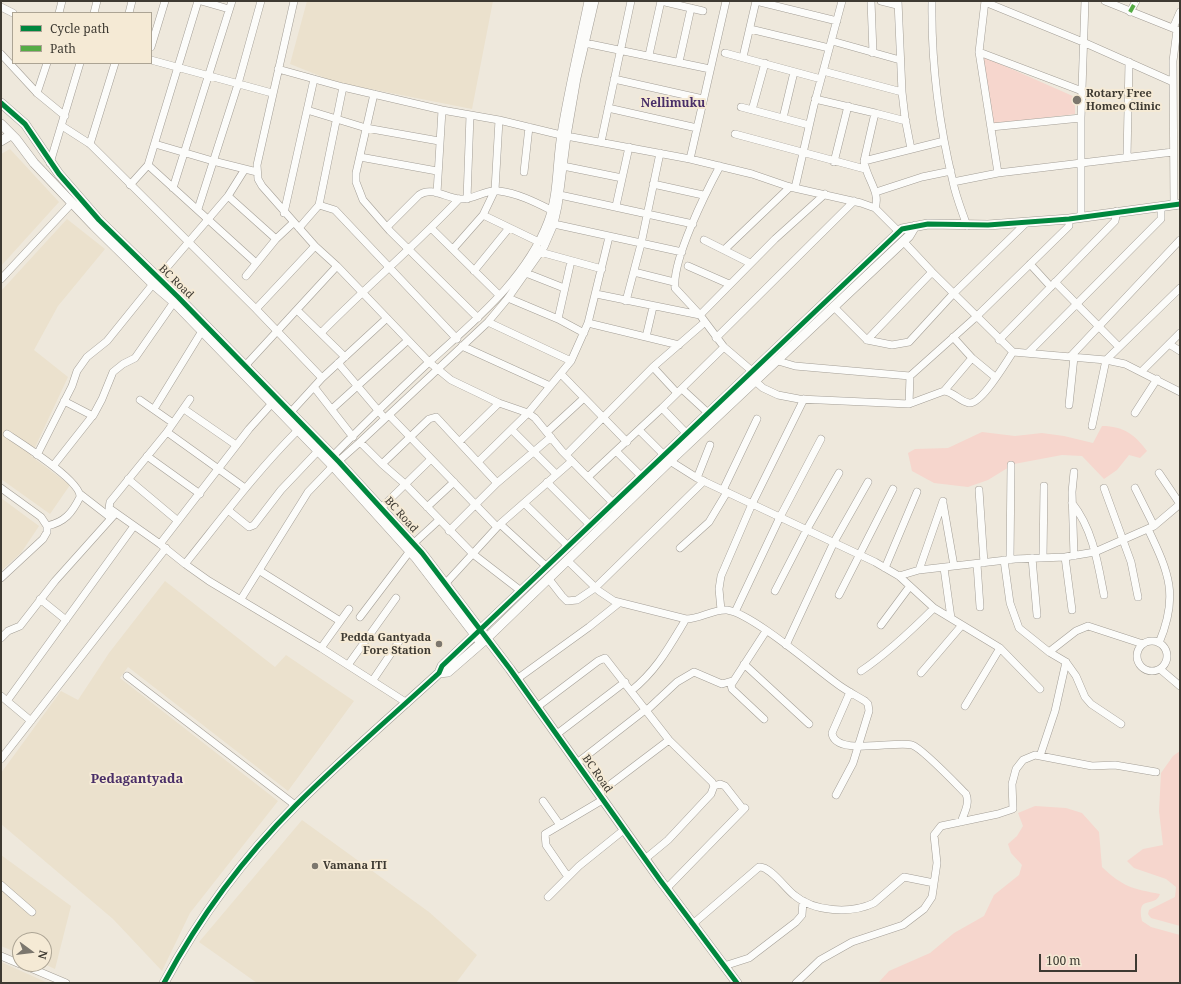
<!DOCTYPE html>
<html>
<head>
<meta charset="utf-8">
<style>
  body { margin:0 }
  #map { position:relative; width:1181px; height:984px; overflow:hidden; background:#eee8dc; font-family:"Noto Serif",serif }
  canvas { display:block }
  .frame { position:absolute; inset:0; border:2px solid #3e3a32; pointer-events:none }
  .legend { position:absolute; left:12px; top:12px; width:140px; height:52px; box-sizing:border-box; background:#f5ead5; border:1px solid #aca494; margin:0; padding:5px 7px; list-style:none; font-size:12px; color:#3e3a32 }
  .legend li { display:flex; align-items:center; gap:8px; height:20px }
  .legend b { width:20px; border:1px solid #aca494 }
  .north { position:absolute; left:12px; top:932px; width:40px; height:40px; box-sizing:border-box; background:#f5ead5; border:1px solid #aca494; border-radius:50%; rotate:105deg; font-size:11px; font-weight:700; line-height:16px; text-align:center; color:#3e3a32 }
  .north::after { content:''; display:block; margin:auto; width:14px; height:18px; background:#7c776e; clip-path:polygon(50% 0,100% 100%,50% 72%,0 100%) }
  .scale { position:absolute; left:1039px; top:954px; width:98px; height:18px; box-sizing:border-box; border:2px solid #3e3a32; border-top:0; padding-left:5px; font-size:12px; line-height:14px; white-space:nowrap; color:#3e3a32; -webkit-text-stroke:3px #f5ead5; paint-order:stroke }
</style>
</head>
<body>
<div id="map">
<canvas width="1181" height="984"></canvas>
<div class="frame"></div>
<ul class="legend">
<li><b style="height:5px;background:#00873e"></b>Cycle path</li>
<li><b style="height:5px;background:#55ac45"></b>Path</li>
</ul>
<div class="north">N</div>
<div class="scale">100 m</div>
</div>
<script>
const context = document.querySelector('canvas').getContext('2d');
context.lineJoin = 'round';
function fill(path, color) { context.fillStyle = color; context.fill(path, 'evenodd'); }
function trace(path, color, width, dash) { context.strokeStyle = color; context.lineWidth = width; context.lineCap = dash ? 'butt' : 'round'; context.setLineDash(dash || []); context.stroke(path); }
function drawText(font, color, halo, rows, align = 'center') {
  context.font = font + ' "Noto Serif",serif'; context.lineWidth = 4; context.setLineDash([]); context.textBaseline = 'middle'; context.strokeStyle = halo; context.fillStyle = color; for (const [text, x, y, turn = 0] of rows) {
    context.save(); context.translate(x, y); context.rotate((+turn || 0) * Math.PI / 180); context.textAlign = isNaN(turn) ? turn : align; if (halo) context.strokeText(text, 0, 0); context.fillText(text, 0, 0); context.restore();
  }
}
fill(new Path2D(`
  M 307,1 L 493,1 L 472,109 L 335,82 L 290,64 Z
  M 10,149 L 59,202 L 1,266 L 1,154 Z
  M 67,219 L 105,249 L 58,306 L 34,350 L 68,377 L 31,456 L 70,485 L 50,514 L 1,479 L 1,291 Z
  M 1,498 L 39,526 L 21,553 L 1,571 Z
  M 165,581 L 275,667 L 286,655 L 354,701 L 288,791 L 128,667 L 120,678 L 278,801 L 190,913 L 162,971 L 113,919 L 1,824 L 1,773 L 61,691 L 78,700 L 109,653 Z
  M 302,820 L 429,912 L 477,955 L 456,983 L 257,983 L 199,942 Z
  M 1,855 L 71,906 L 55,969 L 44,964 L 44,940 L 20,940 L 20,954 L 1,946 Z
  M 1,962 L 48,983 L 1,983 Z`), '#ebe1cd');
fill(new Path2D(`
  M 982,56 L 1075,97 L 1075,114 L 993,124 Z
  M 1102,426 C 1124,426 1135,435 1147,451 L 1140,458 L 1129,455 L 1117,470 L 1104,479 L 1082,456 L 1062,455 L 1014,464 L 988,480 L 968,487 L 934,483 L 912,471 L 908,453 L 915,449 L 948,448 L 982,432 L 1015,436 L 1042,433 L 1064,436 L 1093,443 Z
  M 1180,751 L 1180,926 L 1151,918 L 1148,914 L 1149,910 L 1175,897 L 1176,887 L 1166,879 L 1134,868 L 1127,861 L 1143,849 L 1163,845 L 1159,811 L 1161,773 L 1173,756 Z
  M 1035,806 L 1066,808 L 1082,813 L 1099,832 L 1102,867 C 1123,887 1133,889 1160,894 C 1155,909 1136,893 1142,921 L 1151,927 L 1180,935 L 1180,983 L 878,983 L 889,971 L 930,953 L 954,933 L 984,916 L 994,895 L 1019,875 L 1022,865 L 1011,853 L 1008,844 L 1017,836 L 1023,826 L 1018,813 Z`), '#f6d6cd');
const minor = new Path2D(`
  M 201,1 L 229,9
  M 294,1 L 257,165 L 258,179 L 262,186 L 315,246 L 337,266 L 429,362 L 451,380 L 499,403 L 528,413 L 535,418 L 562,451 L 616,506
  M 661,1 L 703,11
  M 756,1 L 837,21
  M 871,1 L 873,53
  M 881,1 L 897,5
  M 898,1 L 902,92 L 905,118 L 911,149
  M 932,1 C 931,61 939,124 953,182 C 956,197 962,211 967,226
  M 985,1 L 979,52 L 998,173
  M 1105,1 L 1180,31
  M 985,2 L 1083,42 L 1173,82
  M 1,7 L 13,13
  M 1130,12 L 1136,1
  M 59,13 L 62,1
  M 94,13 L 97,1
  M 129,13 L 132,1
  M 1173,28 L 1180,12
  M 750,29 L 829,48
  M 832,41 L 900,60
  M 585,43 L 710,69
  M 151,47 L 165,1
  M 979,52 L 1082,91
  M 725,53 L 821,79
  M 1,54 L 37,93 L 65,116
  M 649,55 L 661,1
  M 743,57 L 756,1
  M 151,60 L 272,93
  M 679,62 L 691,8
  M 278,69 L 343,87 L 442,110 L 499,120 L 561,135 L 690,159 L 752,174 L 790,187 L 861,203 L 875,208 L 899,232
  M 823,71 L 902,92
  M 614,79 L 703,99
  M 37,93 L 47,63
  M 374,94 L 356,173 L 356,182 L 363,200 L 390,231 L 478,318
  M 815,99 L 875,113 L 864,161 C 866,178 881,192 875,208
  M 741,107 L 809,125
  M 608,108 L 697,128
  M 307,110 L 366,128 L 439,141
  M 752,110 L 765,63
  M 875,113 L 906,121
  M 783,118 L 794,72
  M 62,126 L 90,144 L 256,309 L 322,378
  M 991,127 L 1081,118
  M 735,134 L 865,169
  M 601,142 L 631,1
  M 90,144 L 115,63
  M 155,144 L 213,161 L 257,172
  M 360,157 L 437,171
  M 1127,157 L 1129,62
  M 690,159 L 726,1
  M 864,161 L 944,141
  M 834,162 L 848,106
  M 50,163 L 80,63
  M 148,165 L 256,263
  M 563,166 L 622,178
  M 720,166 C 706,192 672,260 675,288 L 700,315 L 724,347 L 752,371
  M 524,172 L 529,127
  M 953,182 L 998,173 L 1173,152
  M 653,184 L 703,195
  M 130,185 L 148,165 L 198,1
  M 173,188 L 232,1
  M 795,188 L 814,105 L 842,1
  M 876,192 L 922,177 L 951,171
  M 437,193 L 442,110
  M 560,195 L 693,224
  M 228,196 L 276,239
  M 467,199 L 470,115
  M 1174,204 L 1173,61 L 1177,30
  M 319,205 L 335,210 L 457,339
  M 616,206 L 629,147
  M 198,209 L 238,84 L 261,1
  M 284,213 L 314,79
  M 483,215 L 539,242
  M 1081,217 L 1081,118 L 1085,1
  M 554,224 L 682,252
  M 387,227 L 419,195 C 431,186 446,198 460,199 C 473,200 486,189 499,191 C 517,193 535,202 551,210
  M 299,228 L 319,205 L 343,87
  M 431,228 L 499,295
  M 704,240 L 750,263
  M 903,241 L 932,272 L 1013,352 L 1106,360 L 1125,364 L 1180,392
  M 453,249 L 483,215 L 495,190 L 499,120
  M 724,250 L 790,187
  M 540,252 L 602,269
  M 1030,264 L 1051,287
  M 688,266 L 729,284
  M 474,271 L 509,228
  M 634,272 L 674,282
  M 526,273 L 564,288
  M 246,276 L 276,239 L 293,223
  M 1,279 L 72,203
  M 157,279 L 228,196 L 245,169
  M 1055,282 L 1119,347
  M 596,294 L 700,315 L 775,239 L 825,194
  M 508,298 L 558,319 L 584,333
  M 626,301 L 641,244 L 660,153
  M 834,307 L 867,340 L 932,272
  M 256,309 L 315,246
  M 297,310 L 345,357
  M 558,319 L 571,261
  M 488,322 L 571,361
  M 588,323 L 679,345
  M 321,333 C 366,287 415,246 459,199
  M 646,337 L 653,307
  M 716,338 L 854,201
  M 867,340 L 892,345 L 909,342 L 953,294 L 1027,222
  M 999,340 L 1115,221 L 1117,211
  M 1169,344 L 1180,351
  M 462,346 L 550,386
  M 1028,353 L 1161,219 L 1161,206
  M 1070,357 L 1180,240
  M 972,358 L 995,377
  M 778,361 L 795,366 L 910,376 L 976,317 L 1069,226 L 1069,219
  M 338,363 L 382,415
  M 245,366 L 337,266
  M 653,367 L 677,393
  M 1142,371 L 1180,333
  M 561,374 L 627,442
  M 755,381 L 763,388 L 778,395 L 799,399 L 909,404 L 944,391 C 954,392 959,401 969,403 C 981,405 1006,362 1013,352
  M 314,387 L 353,437
  M 682,389 L 708,413
  M 944,391 L 972,358 L 953,337
  M 190,399 L 167,432 L 110,502 L 109,508 L 160,544 L 185,564 L 209,581 L 321,648 L 407,703
  M 140,400 L 173,423
  M 64,401 L 93,416
  M 909,404 L 910,376
  M 1069,405 L 1074,357
  M 662,408 L 687,434
  M 154,409 L 202,331
  M 184,409 L 236,445
  M 332,409 L 407,341
  M 290,413 L 322,378 L 387,318
  M 1135,413 L 1157,379
  M 389,415 L 497,527
  M 1092,426 L 1106,360 L 1180,288
  M 512,430 L 556,474
  M 639,430 L 670,461 L 697,478 L 875,562 L 899,576 L 934,608 L 1000,648 L 965,706
  M 167,432 L 245,488
  M 547,432 L 584,398
  M 7,434 C 22,444 81,481 80,497 C 72,513 65,522 47,526
  M 360,442 L 382,464 L 405,484 L 473,554 L 521,591
  M 459,442 L 499,403
  M 616,451 L 642,477
  M 37,455 L 72,386 L 77,371 L 87,357 L 107,341 L 153,284
  M 566,455 L 653,367 L 705,322
  M 147,456 L 200,494
  M 331,458 C 362,426 395,394 428,363 C 473,322 526,280 548,221 C 558,194 556,163 561,134 C 568,90 579,45 588,1
  M 478,462 L 528,413 L 571,361 L 588,323 L 609,237
  M 382,464 L 429,419 L 436,417 L 497,483
  M 53,466 L 94,414 L 102,399 L 113,372 L 123,364 L 135,358 L 174,302
  M 1074,472 L 1072,492 L 1074,556
  M 1159,473 L 1180,504
  M 588,477 L 662,408 L 724,347
  M 697,478 L 710,445
  M 128,479 L 178,521
  M 547,482 L 590,525
  M 1,488 L 41,517 L 47,526 L 47,532 L 43,539 L 1,578
  M 1104,488 L 1131,562 L 1138,597
  M 1135,488 L 1154,526
  M 723,490 L 757,419
  M 979,490 L 984,563
  M 80,494 L 111,518
  M 524,503 L 568,546
  M 943,503 L 954,566
  M 1072,503 C 1093,529 1098,564 1104,595
  M 427,507 L 454,482
  M 381,508 L 431,459
  M 228,510 L 249,527 L 254,525 L 281,490 L 318,451
  M 500,524 L 547,567
  M 1148,529 C 1169,573 1179,596 1159,643
  M 449,531 L 497,483 L 551,437
  M 160,544 L 249,429 L 275,400
  M 413,544 L 439,520
  M 680,548 L 709,522 L 727,492
  M 1065,557 L 1072,610
  M 1032,558 L 1037,615
  M 1043,558 L 1044,486
  M 567,560 L 599,591 L 614,601 L 686,619 C 700,619 713,609 727,610 C 751,613 814,667 836,683 C 845,690 855,695 865,701 L 868,704 L 869,711 L 853,763 L 836,795
  M 1004,560 L 1010,603 L 1019,628 L 1049,652 L 1066,662 L 1076,676 L 1085,697 L 1091,704 L 1121,724
  M 1010,560 L 1011,465
  M 185,564 C 222,518 256,472 298,430
  M 977,564 L 980,607
  M 885,568 L 917,492
  M 944,568 L 951,618
  M 919,570 L 943,501
  M 260,571 L 340,621
  M 899,576 L 919,570 L 1015,559 L 1065,557 L 1095,552 L 1154,526 L 1180,504
  M 548,578 L 562,596 L 567,601 L 577,600 L 595,588 L 704,481
  M 446,583 L 500,524 L 572,461
  M 775,591 L 807,529 L 839,473
  M 839,595 L 893,489
  M 40,599 L 66,620
  M 241,599 L 308,492 L 333,466 L 360,442 L 488,322 L 508,298 L 544,247 L 554,224 L 558,206 L 567,136 L 577,78 L 595,1
  M 721,610 L 719,589 L 721,576 L 752,504 L 804,399
  M 735,612 L 780,517 L 821,439
  M 360,617 L 410,551
  M 881,625 L 910,586
  M 1,638 L 8,631 L 20,626 L 55,581 L 115,514
  M1137 656a15 15 0 1 1 30 0a15 15 0 1 1-30 0Z
  M 786,645 L 834,542 L 868,482
  M 321,648 L 349,609
  M 1000,648 L 1040,689
  M 1049,652 L 1076,631 L 1088,626 L 1143,644
  M 744,664 L 809,724
  M 348,665 L 396,598
  M 1160,669 L 1180,686
  M 861,671 C 888,653 911,631 934,608
  M 921,673 L 962,625
  M 127,676 L 295,805
  M 517,679 L 589,627 L 619,603
  M 373,680 L 402,637
  M 631,691 C 657,670 669,647 686,619
  M 850,692 L 832,733 C 835,757 896,740 912,745 C 922,748 957,785 966,794 C 970,804 964,813 961,822
  M 1,696 L 31,721
  M 7,701 L 134,526
  M 537,707 L 598,661 L 605,658 L 669,740 L 712,782 L 714,786 L 711,794 L 668,840 L 645,859
  M 764,719 L 732,689 L 731,685 L 766,631
  M 557,734 L 625,682
  M 1040,756 L 1055,711 L 1066,662
  M 1,759 L 166,548
  M 577,763 L 645,710 L 646,711 L 677,682 L 694,672 L 722,684 L 732,681
  M 714,786 L 720,784 L 725,786 L 743,809
  M 599,793 L 669,740
  M 543,801 L 560,825
  M 568,877 L 546,845 L 545,834 L 599,802
  M 1,885 L 32,912
  M 667,888 L 745,808
  M 548,897 L 579,866 L 620,833
  M 694,923 L 759,867 C 770,866 785,888 794,895 C 814,912 851,914 874,903 L 904,877 L 934,883
  M 1,956 L 20,964
  M 21,964 L 66,983
  M 724,966 L 749,958 L 796,922 L 802,915 L 803,901
  M 796,983 L 820,960 L 852,942 L 903,925 L 924,909 L 932,897 L 937,863 L 934,835 L 941,826 L 998,814 L 1013,809 L 1012,784 L 1016,769 L 1023,760 L 1035,755 L 1092,766 L 1115,765 L 1156,772`);
const tertiary = new Path2D(`
  M 1,103 L 25,124 L 59,174 L 99,220 L 178,297 L 339,462 L 422,553 L 510,669 L 660,880 L 737,983
  M 1,124 L 16,139 L 34,163 L 94,226 L 153,284 L 174,302 L 333,466 L 416,558 L 479,640
  M 1,141 L 11,135
  M 439,673 L 448,672 L 486,639 L 670,461 L 909,236 L 915,226
  M 164,983 C 199,918 244,857 296,805 C 342,759 391,717 439,673 L 442,666 L 902,229 L 928,224 L 988,225 L 1069,219 L 1180,204`);
trace(minor, '#a39e96', 8);
trace(tertiary, '#a39e96', 10);
trace(minor, '#fcfcfa', 7);
trace(tertiary, '#fcfcfa', 9);
trace(new Path2D(`
  M 1130,12 L 1136,1`), '#55ac45', 4, [8, 4]);
trace(new Path2D(`
  M 1,103 L 25,124 L 59,174 L 99,220 L 178,297 L 339,462 L 422,553 L 510,669 L 660,880 L 737,983
  M 164,983 C 199,918 244,857 296,805 C 342,759 391,717 439,673 L 442,666 L 902,229 L 928,224 L 988,225 L 1069,219 L 1180,204`), '#00873e', 5);
for (const [x, y, r, color] of [
  [1077,100,5,"#7c776e"],
  [439,644,4,"#7c776e"],
  [315,866,4,"#7c776e"]
]) { const dot = new Path2D(); dot.arc(x, y, r, 0, 2 * Math.PI); context.fillStyle = color; context.fill(dot); trace(dot, '#f5ead5', 1.5); }
drawText('bold 11px', '#3e3a32', '#f5ead5', [
  ["Rotary Free",1086,94],
  ["Homeo Clinic",1086,107],
  ["Pedda Gantyada",431,638,"right"],
  ["Fore Station",431,651,"right"],
  ["Vamana ITI",323,866]
], 'left');
drawText('11px', '#3e3a32', '#f5ead5', [
  ["BC Road",176,282,44],
  ["BC Road",401,515,48],
  ["BC Road",597,774,55]
]);
drawText('bold 12px', '#492e68', '#f5ead5', [
  ["Nellimuku",673,104]
]);
drawText('bold 13px', '#492e68', '#f5ead5', [
  ["Pedagantyada",137,779]
]);
</script>
</body>
</html>
